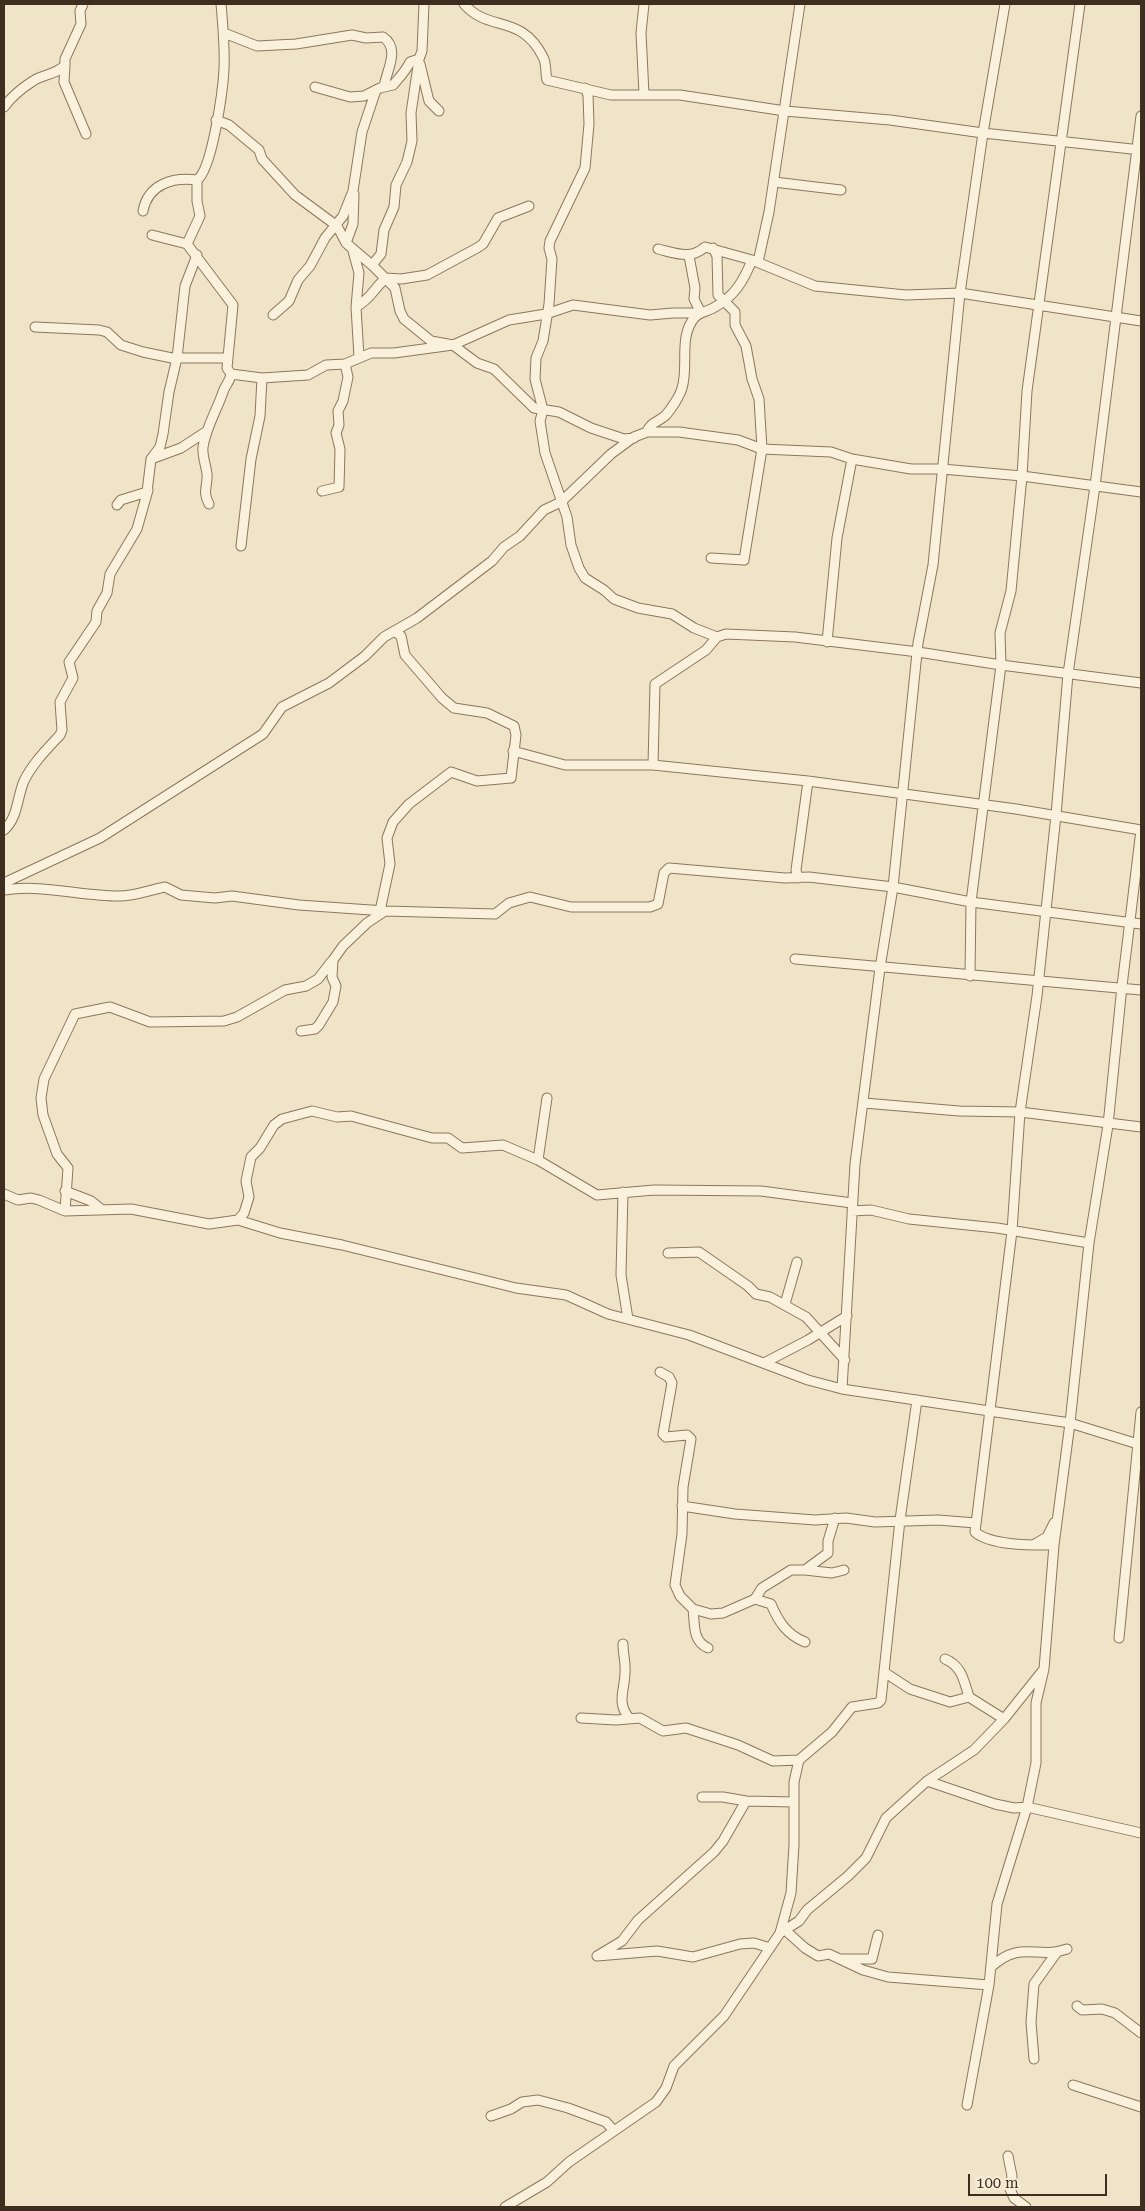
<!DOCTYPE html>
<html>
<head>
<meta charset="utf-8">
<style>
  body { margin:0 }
  #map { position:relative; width:1145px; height:2211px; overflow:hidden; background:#f0e4c8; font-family:"Roboto Serif",serif }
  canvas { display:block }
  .frame { position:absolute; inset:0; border:5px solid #3d2e20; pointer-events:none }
  .scale { position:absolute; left:968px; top:2174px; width:139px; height:22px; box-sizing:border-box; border:2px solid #3d2e20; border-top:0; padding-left:6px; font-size:15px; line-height:18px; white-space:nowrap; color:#3d2e20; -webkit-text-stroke:4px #f7eed8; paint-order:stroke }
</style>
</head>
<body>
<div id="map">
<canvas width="1145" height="2211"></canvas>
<div class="frame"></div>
<div class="scale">100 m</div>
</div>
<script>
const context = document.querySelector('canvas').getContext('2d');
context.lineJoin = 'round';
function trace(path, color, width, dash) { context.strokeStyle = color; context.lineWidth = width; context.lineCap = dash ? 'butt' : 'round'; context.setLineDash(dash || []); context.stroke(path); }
const minor = new Path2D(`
  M 464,4 C 489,33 521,13 543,57 C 547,64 545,73 547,80 L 611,95 L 680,95 L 785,111 L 890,120 L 983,133 L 1141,150
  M 1080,4 L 1027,391 L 1022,476 L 1011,591 L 1000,633 L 1001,665 L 1141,683
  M 224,33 L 257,46 L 296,44 L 352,35 L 366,38 L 383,37 C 401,49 386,71 384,87
  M 420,64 L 429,101 L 439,111
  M 65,65 L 64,82 L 86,134
  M 315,87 L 350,97 L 364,96 L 380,88 L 393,85 C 399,78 406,71 410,62 L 419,59 L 422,51 L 424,4
  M 585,88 L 588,95 L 589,124 L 585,168 L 550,241 L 549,248 L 552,259 L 549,304 L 543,341 L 536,358 L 535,379 L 543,410 L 540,421 L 545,453 L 567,517 L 571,545 L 579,568 L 585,578 L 604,590 L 614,599 L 638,608 L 672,614 L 694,628 L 717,637
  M 644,94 L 641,33 L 644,4
  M 4,107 C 12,96 22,88 33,81 C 43,74 56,75 65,65 L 65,59 L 81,24 L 80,11 L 83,4
  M 216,120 L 229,125 L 259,150 L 262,159 L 295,195 L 337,226 L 346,243 L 373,266 L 395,288 L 400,311 L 404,319 L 431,341 L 453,345 L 477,363 L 494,369 L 534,408 L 559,412 L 591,428 L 624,439 L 634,438
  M 197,180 L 197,201 L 200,216 L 187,244 L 233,305 L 227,368 L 231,374 L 262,378 L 308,375 L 326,365 L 345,364 L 371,353 L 394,353 L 453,345 L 509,320 L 546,314 L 573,305 L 650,315 L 673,313 L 701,313
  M 774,182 L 841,190
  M 143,211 C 148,184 173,177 197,180 C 212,170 223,90 224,69 C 225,48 223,26 221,4
  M 152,235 L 187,244
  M 346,243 L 353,224 L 354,194
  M 658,249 C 675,253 691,260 705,247 L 752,260 L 815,286 L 906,295 L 960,293 L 1141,321
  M 353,251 L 359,273 L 356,307 L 359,357
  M 689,256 L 695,288 L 694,299 L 701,313
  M 758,262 L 769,212 L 800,4
  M 372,265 L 381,254 L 384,230 L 394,207 L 396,185 L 407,162 L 412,141 L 411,113 L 419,59
  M 356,307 C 372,298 373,289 386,278 L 401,279 L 427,275 L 477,248 L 483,244 L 498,218 L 529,206
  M 273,315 L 289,301 L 298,280 L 310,266 L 325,238 L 343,216 L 353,191 L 362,132 L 376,90
  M 35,327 L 99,330 L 107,332 L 121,345 L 143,352 L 172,358 L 228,358
  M 647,432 C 650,422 659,422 666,415 C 671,409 680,396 682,388 C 689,367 678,336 695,317 C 700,312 709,311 715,307 C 735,296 744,280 752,260
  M 151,459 L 160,447 L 163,434 L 169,392 L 177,358 L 185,286 L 197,255
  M 322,491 L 339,487 L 340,449 L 336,433 L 339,425 L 338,411 L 343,401 L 348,377 L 345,364
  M 209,504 C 202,492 208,485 207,474 C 206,465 202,456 203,447 C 206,427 217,410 223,392 C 225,385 230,382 231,374
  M 117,505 L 121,500 L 147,492 L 151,459 L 181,448 L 207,431
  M 241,546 L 251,459 L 260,416 L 262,378
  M 711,558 L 744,560 L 762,449 L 759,399 L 752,379 L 746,346 L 735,325 L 735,312 L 718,295 L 717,256 L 713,248
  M 827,642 L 837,538 L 852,459
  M 513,751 L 565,765 L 653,765 L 808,781 L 1016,809 L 1141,830
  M 653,765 L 655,684 L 706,650 L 717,637 L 726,634 L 795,637 L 918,652 L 1001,665 L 971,902 L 970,976
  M 4,830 C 18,818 17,797 24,781 C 32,764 47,749 60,735 L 62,730 L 60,702 L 73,678 L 69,662 L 96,622 L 97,611 L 107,593 L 110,574 L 137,529 L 148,490
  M 798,878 L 796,870 L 808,781
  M 4,883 L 100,838 L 263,734 L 282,707 L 329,683 L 365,656 L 384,637 L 417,618 L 492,561 L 504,547 L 520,536 L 544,510 L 561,502 L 611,454 L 634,437 L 647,432 L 679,432 L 738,440 L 762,449 L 831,452 L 852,459 L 911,469 L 942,469 L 1022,476 L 1141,492
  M 4,890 C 42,884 81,896 119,896 C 136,896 149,890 165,887 L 181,895 L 215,898 L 232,896 L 299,905 L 385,911
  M 380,911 L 390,864 L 387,838 L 393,822 L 409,804 L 451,772 L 477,781 L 511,778 L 516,735 L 514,726 L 487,713 L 454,708 L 442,698 L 405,655 L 401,636 L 394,631
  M 795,959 L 1141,990
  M 301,1031 L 315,1029 L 319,1025 L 333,1002 L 336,986 L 332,977 L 333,960 L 343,946 L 367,923 L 385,911 L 495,914 L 509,903 L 530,897 L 571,907 L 650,907 L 658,904 L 664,873 L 669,868 L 785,878 L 809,877 L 893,887 L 971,902 L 1141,924
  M 864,1103 L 959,1111 L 1020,1112 L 1141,1127
  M 538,1160 L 547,1098
  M 65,1191 L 91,1201 L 101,1209
  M 623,1192 L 621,1275 L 628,1319
  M 4,1194 L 18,1200 L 31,1198 L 39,1200 L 65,1211 L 131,1209 L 209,1224 L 238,1220 L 280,1233 L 342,1245 L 516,1288 L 566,1295 L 608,1314 L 689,1335 L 808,1380 L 842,1389 L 1070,1423 L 1141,1445
  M 65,1211 L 68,1168 L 57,1154 L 43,1115 L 41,1098 L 44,1079 L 75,1014 L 110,1007 L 150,1022 L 224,1021 L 237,1017 L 285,990 L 306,986 L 318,979 L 331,962
  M 852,1211 L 871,1210 L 909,1219 L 997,1228 L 1089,1243
  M 238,1220 L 244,1213 L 249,1197 L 246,1181 L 251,1157 L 260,1148 L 274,1125 L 282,1119 L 312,1111 L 337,1117 L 351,1116 L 432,1138 L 448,1138 L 462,1148 L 503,1145 L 538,1160 L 597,1195 L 654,1190 L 761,1191 L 852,1203
  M 668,1253 L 699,1252 L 748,1286 L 756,1294 L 770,1297 L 806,1317 L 845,1360
  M 785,1304 L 797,1262
  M 764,1363 L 808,1340 L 847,1316
  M 660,1372 L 669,1377 L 672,1383 L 663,1434 L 666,1437 L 687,1435 L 691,1439 L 683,1487 L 682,1534 L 675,1585 L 680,1596 L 693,1609
  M 842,1389 L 855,1164 L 880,968 L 893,887 L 918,643 L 933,565 L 960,293 L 983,133 L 1005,4
  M 682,1506 L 735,1514 L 815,1520 L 846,1518 L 875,1522 L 938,1520 L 976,1523
  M 1035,1544 L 1047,1537 L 1054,1523
  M 1054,1545 C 1033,1545 991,1546 975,1532 L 1012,1231 L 1020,1112 L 1037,996 L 1056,815 L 1068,674 L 1095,486 L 1141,116
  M 805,1570 L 828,1553 L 828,1541 L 835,1518
  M 755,1599 L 771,1604 C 778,1621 787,1635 805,1642
  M 1119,1638 L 1141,1412
  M 623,1644 C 623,1654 626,1664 625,1672 C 625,1690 616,1702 629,1718
  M 708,1648 C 692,1641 695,1624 693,1609 L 711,1614 L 723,1613 L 755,1599 L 762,1588 L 791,1570 L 805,1570 L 832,1573 L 844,1570
  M 945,1659 C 962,1666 964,1681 969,1697
  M 884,1672 L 910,1689 L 950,1702 L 969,1697 L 1004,1719
  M 581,1718 L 616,1720 L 640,1718 L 663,1731 L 686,1728 L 738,1745 L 773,1761 L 799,1760
  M 927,1781 L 995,1804 L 1014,1808 L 1027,1807 L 1141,1833
  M 702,1797 L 723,1797 L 746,1801
  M 785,1930 L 805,1948 L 818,1956 L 829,1954 L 863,1970 L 888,1977 L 989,1985
  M 780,1933 L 799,1921 L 807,1910 L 848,1876 L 866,1858 L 886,1818 L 927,1781 L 974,1750 L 1004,1719 L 1044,1669
  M 597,1956 L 622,1941 L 638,1920 L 714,1852 L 723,1841 L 746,1801 L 794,1802
  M 597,1956 L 657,1951 L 693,1957 L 740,1944 L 754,1943 L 770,1948
  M 842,1959 L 872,1959 L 878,1935
  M 991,1967 C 1022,1939 1036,1960 1067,1949
  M 1077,2006 L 1082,2010 L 1102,2009 L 1115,2013 L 1141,2033
  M 1034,2059 L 1031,2022 L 1034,1984 L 1057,1952
  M 1073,2085 L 1141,2107
  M 967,2105 L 989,1985 L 997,1904 L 1027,1807 L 1036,1763 L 1036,1703 L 1044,1669 L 1054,1545 L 1070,1423 L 1089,1243 L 1108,1125 L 1122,986 L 1141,830
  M 491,2116 L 511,2109 L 522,2102 L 538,2100 L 568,2108 L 606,2122 L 614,2131
  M 1008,2156 L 1012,2176 L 1010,2189 L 1014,2198 L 1026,2207
  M 505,2207 L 547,2182 L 569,2162 L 656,2102 L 666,2088 L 674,2066 L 724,2016 L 780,1933 L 791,1893 L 794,1845 L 794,1782 L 799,1760 L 832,1732 L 852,1707 L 878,1703 L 881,1700 L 900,1520 L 917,1400`);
trace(minor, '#8d765c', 11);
trace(minor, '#faf1dc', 9);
</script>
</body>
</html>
